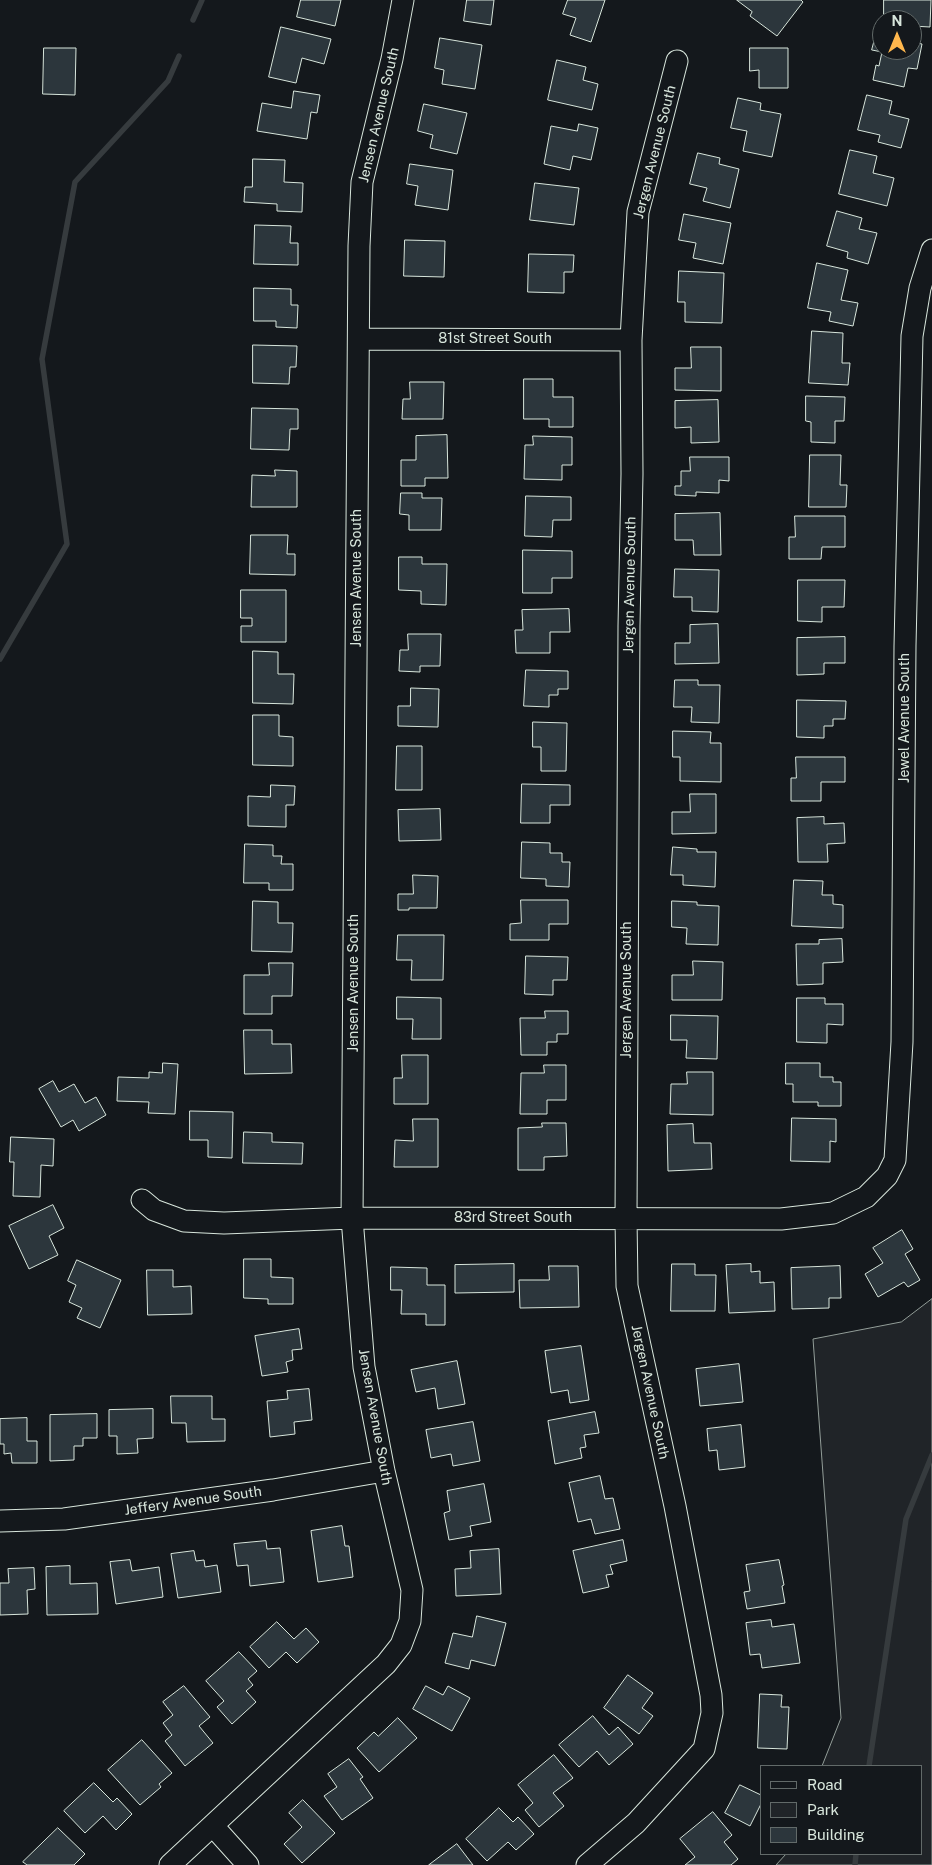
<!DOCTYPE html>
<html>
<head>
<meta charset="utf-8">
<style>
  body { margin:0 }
  #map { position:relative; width:932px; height:1865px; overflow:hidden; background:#14181c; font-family:"Public Sans",sans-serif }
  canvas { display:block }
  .legend { position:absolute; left:760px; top:1765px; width:162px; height:90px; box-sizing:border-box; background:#14181c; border:1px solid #626a69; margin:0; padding:6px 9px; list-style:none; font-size:15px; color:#d8e6dc }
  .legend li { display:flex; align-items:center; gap:10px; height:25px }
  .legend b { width:25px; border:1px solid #626a69 }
  .north { position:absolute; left:872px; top:10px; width:50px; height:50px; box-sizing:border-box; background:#14181c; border:1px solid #626a69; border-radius:50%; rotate:0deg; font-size:14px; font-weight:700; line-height:20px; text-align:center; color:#d8e6dc }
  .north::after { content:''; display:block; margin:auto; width:18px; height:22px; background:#ffb74d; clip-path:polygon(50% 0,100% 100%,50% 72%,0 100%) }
</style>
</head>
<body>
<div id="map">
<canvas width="932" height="1865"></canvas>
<ul class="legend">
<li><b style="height:6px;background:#14181c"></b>Road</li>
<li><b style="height:14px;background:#202428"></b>Park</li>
<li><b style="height:14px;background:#2c363c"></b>Building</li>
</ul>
<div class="north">N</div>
</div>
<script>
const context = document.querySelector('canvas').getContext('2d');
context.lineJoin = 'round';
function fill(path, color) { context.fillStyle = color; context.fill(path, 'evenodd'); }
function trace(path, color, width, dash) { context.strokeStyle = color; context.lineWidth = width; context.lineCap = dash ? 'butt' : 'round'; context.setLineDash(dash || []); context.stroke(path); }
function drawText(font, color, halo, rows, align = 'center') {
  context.font = font + ' "Public Sans",sans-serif'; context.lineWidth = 4; context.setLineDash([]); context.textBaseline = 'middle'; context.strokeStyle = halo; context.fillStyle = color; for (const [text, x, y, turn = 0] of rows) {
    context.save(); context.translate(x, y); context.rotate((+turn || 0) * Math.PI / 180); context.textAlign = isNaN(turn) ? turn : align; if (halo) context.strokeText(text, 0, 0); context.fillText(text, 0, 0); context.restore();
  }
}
const green = new Path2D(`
  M 932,1299 L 932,1865 L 776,1865 L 786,1854 L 921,1854 L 921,1766 L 822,1766 L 841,1718 L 813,1339 L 901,1322 Z`);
fill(green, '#202428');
trace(green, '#939e99', 1);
trace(new Path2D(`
  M 193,20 L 202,0
  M 0,659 L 67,544 L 42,359 L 75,182 L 168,81 L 179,56
  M 869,1766 L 906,1519 L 932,1455
  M 855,1865 L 856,1854`), '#363b3e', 5.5);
const building = new Path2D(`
  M 301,0 L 341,0 L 335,26 L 297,17 Z
  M 467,0 L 494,0 L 491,25 L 464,21 Z
  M 568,0 L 605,0 L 591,42 L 570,35 L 576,18 L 563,14 Z
  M 737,0 L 801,0 L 803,2 L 777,36 L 750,16 L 752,12 Z
  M 884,0 L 931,0 L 930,27 L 912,26 L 912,20 L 884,20 Z
  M 281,27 L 331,39 L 324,64 L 302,58 L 296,83 L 269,77 Z
  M 876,35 L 882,36 L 882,50 L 912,50 L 912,42 L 922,44 L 917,69 L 908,68 L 904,87 L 873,80 L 876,65 L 879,66 L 882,52 L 872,50 Z
  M 440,38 L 482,45 L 475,89 L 442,84 L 444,70 L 435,68 Z
  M 44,48 L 76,48 L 75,95 L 43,94 Z
  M 750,48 L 788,48 L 788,88 L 759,88 L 759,70 L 750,71 Z
  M 557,60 L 586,67 L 583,80 L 598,84 L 592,110 L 548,100 Z
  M 294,91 L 320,95 L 317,113 L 311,112 L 307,139 L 257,131 L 262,103 L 291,108 Z
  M 867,95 L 892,101 L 889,114 L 909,119 L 901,148 L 878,142 L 880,135 L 858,130 Z
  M 738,98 L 761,103 L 760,110 L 781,114 L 772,157 L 743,151 L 747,131 L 731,128 Z
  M 424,104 L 467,113 L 457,154 L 430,148 L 433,135 L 418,131 Z
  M 579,124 L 598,128 L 591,160 L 573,156 L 570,170 L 544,164 L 551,126 L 577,131 Z
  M 850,150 L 877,156 L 873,173 L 894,178 L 887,206 L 839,194 Z
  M 698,153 L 720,158 L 719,164 L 739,169 L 730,208 L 703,201 L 707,188 L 690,184 Z
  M 253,159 L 285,160 L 284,182 L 303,183 L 302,212 L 277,211 L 277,204 L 244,202 L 245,187 L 252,187 Z
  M 410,164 L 453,170 L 448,210 L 415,205 L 418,186 L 407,184 Z
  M 535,183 L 579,188 L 574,225 L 530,220 Z
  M 837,211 L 862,218 L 859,229 L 877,233 L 868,264 L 847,258 L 848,252 L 827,246 Z
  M 684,214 L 731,223 L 723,264 L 693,258 L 696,243 L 679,240 Z
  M 255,225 L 291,226 L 290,243 L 298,243 L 298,265 L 254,264 Z
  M 405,240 L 445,241 L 444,277 L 404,276 Z
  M 529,254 L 574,255 L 573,272 L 564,272 L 564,293 L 528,292 Z
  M 817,263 L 848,270 L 841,300 L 858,303 L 853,326 L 829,321 L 831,312 L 808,308 Z
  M 679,271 L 724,273 L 722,323 L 685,322 L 685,302 L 678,302 Z
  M 254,288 L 291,289 L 291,305 L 298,305 L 297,328 L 276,327 L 276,321 L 254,321 Z
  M 812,331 L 843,333 L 842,363 L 850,363 L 848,385 L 809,383 Z
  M 253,345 L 297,346 L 296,367 L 290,367 L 289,384 L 253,383 Z
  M 691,347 L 721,347 L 721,391 L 675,390 L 675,368 L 691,368 Z
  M 524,379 L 553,379 L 553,397 L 573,397 L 573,427 L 549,427 L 549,419 L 524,419 Z
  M 410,382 L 444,382 L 443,419 L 402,419 L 403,399 L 410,399 Z
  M 806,396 L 845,397 L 844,421 L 835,421 L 835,443 L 811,442 L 811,422 L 806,421 Z
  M 718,400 L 719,442 L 691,443 L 691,427 L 675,428 L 675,401 Z
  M 252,408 L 298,409 L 298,429 L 290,429 L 289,450 L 251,449 Z
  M 447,435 L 448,478 L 425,478 L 425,486 L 401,486 L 401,460 L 416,460 L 416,436 Z
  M 533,436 L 572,437 L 572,465 L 562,465 L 562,480 L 524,479 L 525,445 L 533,445 Z
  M 810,455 L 841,455 L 840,485 L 847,485 L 846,507 L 809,507 Z
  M 690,457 L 729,457 L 729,481 L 719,480 L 719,493 L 696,492 L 696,496 L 675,495 L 675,486 L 681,486 L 681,471 L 690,471 Z
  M 275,470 L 297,471 L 297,507 L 251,507 L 252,475 L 275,476 Z
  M 401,493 L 422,493 L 422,498 L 442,498 L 441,530 L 409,530 L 409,515 L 400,514 Z
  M 526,496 L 571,497 L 571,520 L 553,520 L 552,537 L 525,536 Z
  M 720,513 L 721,555 L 694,555 L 693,540 L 675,540 L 675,514 Z
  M 795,516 L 845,516 L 845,547 L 822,547 L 821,559 L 789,559 L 789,537 L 795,537 Z
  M 251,535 L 288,535 L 287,554 L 295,554 L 295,575 L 250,574 Z
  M 523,550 L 572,551 L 572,578 L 552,578 L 552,593 L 523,593 Z
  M 399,557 L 422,557 L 422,564 L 447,564 L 446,605 L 421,604 L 421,591 L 399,590 Z
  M 675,569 L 719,570 L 718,612 L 692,611 L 692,597 L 674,597 Z
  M 798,580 L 845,580 L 844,607 L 822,607 L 822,622 L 798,621 Z
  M 241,590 L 286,590 L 286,642 L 241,642 L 241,626 L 252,626 L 252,618 L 241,618 Z
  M 569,609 L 570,632 L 550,632 L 550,653 L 516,653 L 515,630 L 523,630 L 522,610 Z
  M 718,624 L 719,663 L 675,664 L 675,643 L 690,643 L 690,625 Z
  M 408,634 L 441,634 L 440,666 L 420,666 L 420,672 L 399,671 L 400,650 L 408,650 Z
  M 845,637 L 845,663 L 824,663 L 824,674 L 797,675 L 797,638 Z
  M 253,651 L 278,652 L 278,674 L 294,674 L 293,704 L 253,703 Z
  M 526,670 L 568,671 L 568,689 L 558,689 L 558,695 L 549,695 L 549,707 L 524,706 Z
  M 675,680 L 698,680 L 698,685 L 720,685 L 719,723 L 691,722 L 692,707 L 674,707 Z
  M 411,688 L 439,689 L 438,727 L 398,726 L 398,706 L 410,706 Z
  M 797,700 L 846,701 L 845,719 L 833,719 L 833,726 L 824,726 L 824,738 L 797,737 Z
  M 253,715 L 279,715 L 279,736 L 293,737 L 293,766 L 253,765 Z
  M 533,722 L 567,723 L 566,771 L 541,771 L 541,747 L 533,747 Z
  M 673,731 L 711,732 L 710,743 L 721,743 L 721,782 L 680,781 L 680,757 L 673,757 Z
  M 397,746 L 422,746 L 422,790 L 396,790 Z
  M 796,757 L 845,757 L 845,782 L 821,782 L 821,801 L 791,801 L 791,778 L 796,778 Z
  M 522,784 L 570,785 L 570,805 L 550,805 L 550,823 L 521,823 Z
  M 271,785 L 295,786 L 294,805 L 286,805 L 286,827 L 248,826 L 248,796 L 270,797 Z
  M 690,794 L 716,794 L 716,833 L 672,834 L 672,812 L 690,812 Z
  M 440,809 L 441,840 L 399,841 L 398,810 Z
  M 824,817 L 824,824 L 844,823 L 845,843 L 827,844 L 828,862 L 798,862 L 797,818 Z
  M 522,842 L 550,843 L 550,853 L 562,853 L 562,862 L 570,862 L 569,887 L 546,886 L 546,879 L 521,878 Z
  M 245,844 L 273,845 L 273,856 L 282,856 L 281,864 L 293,864 L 293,890 L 269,890 L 269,883 L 244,883 Z
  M 673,847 L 697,849 L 697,852 L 716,852 L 715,887 L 683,885 L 683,875 L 671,875 Z
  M 413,875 L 438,876 L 437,908 L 409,908 L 409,910 L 398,910 L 398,894 L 413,894 Z
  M 794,880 L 823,881 L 822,895 L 833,895 L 833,904 L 843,905 L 843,928 L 792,926 Z
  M 521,900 L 568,900 L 568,924 L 549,924 L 549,940 L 510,940 L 510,924 L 521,923 Z
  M 253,901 L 278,902 L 278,923 L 293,923 L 292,952 L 252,951 Z
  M 672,901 L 697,902 L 697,905 L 719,906 L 718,945 L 686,944 L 687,928 L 672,927 Z
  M 398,935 L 444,935 L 443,980 L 411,980 L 412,960 L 397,960 Z
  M 842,939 L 843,962 L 823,963 L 823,984 L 797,985 L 796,944 L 819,944 L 819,940 Z
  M 526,956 L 568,957 L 567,980 L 553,980 L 553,995 L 525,994 Z
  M 693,961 L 723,962 L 722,1000 L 672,1000 L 672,975 L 693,975 Z
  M 269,963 L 293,963 L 292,996 L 272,996 L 272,1014 L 244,1014 L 244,975 L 269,975 Z
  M 397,997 L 441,998 L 441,1039 L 412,1039 L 413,1019 L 397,1019 Z
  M 797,998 L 825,998 L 825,1004 L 843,1004 L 843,1025 L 827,1024 L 827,1043 L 797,1042 Z
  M 545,1011 L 568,1011 L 568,1034 L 557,1034 L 557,1042 L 547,1042 L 547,1055 L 521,1055 L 520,1018 L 545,1018 Z
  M 671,1015 L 718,1016 L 717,1059 L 686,1058 L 687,1040 L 671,1040 Z
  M 244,1030 L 272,1030 L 272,1044 L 291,1044 L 292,1073 L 245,1074 Z
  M 402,1055 L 428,1055 L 428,1104 L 394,1104 L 394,1078 L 402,1078 Z
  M 163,1063 L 178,1064 L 175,1114 L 148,1113 L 149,1102 L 117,1101 L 118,1077 L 149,1078 L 149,1072 L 162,1073 Z
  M 786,1063 L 820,1063 L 820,1077 L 833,1077 L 833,1082 L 841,1082 L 841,1106 L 818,1106 L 818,1102 L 793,1102 L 793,1084 L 786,1084 Z
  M 544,1065 L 566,1065 L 566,1100 L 547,1100 L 547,1114 L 520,1114 L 521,1073 L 544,1073 Z
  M 687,1072 L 713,1072 L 713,1115 L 670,1114 L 671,1084 L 687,1084 Z
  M 53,1081 L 59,1092 L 74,1084 L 85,1103 L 96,1097 L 106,1115 L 79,1131 L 73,1120 L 61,1127 L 39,1089 Z
  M 190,1111 L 233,1112 L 232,1158 L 208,1157 L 208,1140 L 190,1140 Z
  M 792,1118 L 836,1119 L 836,1142 L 830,1141 L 830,1162 L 791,1161 Z
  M 413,1119 L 438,1119 L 438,1167 L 394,1167 L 395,1140 L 413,1141 Z
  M 542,1123 L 566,1123 L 567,1156 L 544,1157 L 544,1170 L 518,1170 L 518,1128 L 542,1127 Z
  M 693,1124 L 694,1143 L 711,1143 L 712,1169 L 668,1171 L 667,1125 Z
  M 244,1132 L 272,1133 L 272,1142 L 303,1143 L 302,1164 L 243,1163 Z
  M 11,1137 L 54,1139 L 53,1166 L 41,1165 L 40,1197 L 13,1196 L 14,1162 L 10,1162 Z
  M 53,1205 L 64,1228 L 49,1236 L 58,1255 L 29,1269 L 9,1226 Z
  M 902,1230 L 913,1249 L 905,1254 L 920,1280 L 908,1287 L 904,1282 L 878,1297 L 865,1274 L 883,1263 L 873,1248 Z
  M 244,1259 L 271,1259 L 271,1277 L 293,1278 L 293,1304 L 268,1304 L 268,1299 L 244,1298 Z
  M 77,1260 L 121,1280 L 100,1328 L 77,1318 L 82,1308 L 69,1302 L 76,1285 L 68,1281 Z
  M 514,1264 L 514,1292 L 455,1293 L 455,1265 Z
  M 672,1264 L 695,1264 L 695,1275 L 716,1275 L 715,1311 L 671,1311 Z
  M 751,1264 L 751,1272 L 760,1271 L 760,1283 L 774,1282 L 775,1311 L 729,1313 L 726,1265 Z
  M 549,1266 L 578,1266 L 579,1307 L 520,1308 L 519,1280 L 549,1280 Z
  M 840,1266 L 841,1298 L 829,1298 L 829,1308 L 792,1309 L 791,1268 Z
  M 391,1267 L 427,1268 L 427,1285 L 445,1285 L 445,1325 L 426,1325 L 426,1314 L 401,1314 L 402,1290 L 391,1290 Z
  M 147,1270 L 173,1270 L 173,1287 L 191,1286 L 192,1314 L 148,1315 Z
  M 299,1329 L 302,1349 L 292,1350 L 293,1360 L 286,1362 L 288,1372 L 262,1376 L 255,1336 Z
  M 581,1346 L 589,1400 L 570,1403 L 568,1390 L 551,1393 L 545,1351 Z
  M 457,1361 L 465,1404 L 438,1409 L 435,1388 L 416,1392 L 411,1370 Z
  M 739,1364 L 743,1402 L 700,1406 L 696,1369 Z
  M 309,1389 L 312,1420 L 294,1422 L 295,1434 L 270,1437 L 267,1401 L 288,1399 L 287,1391 Z
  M 171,1396 L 212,1396 L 212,1419 L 225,1419 L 225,1441 L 187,1442 L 186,1423 L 172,1423 Z
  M 153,1409 L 153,1438 L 137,1439 L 138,1453 L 117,1454 L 117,1436 L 109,1436 L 109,1410 Z
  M 595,1412 L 599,1433 L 584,1435 L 586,1447 L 580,1448 L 582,1458 L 555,1464 L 548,1421 Z
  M 97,1414 L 97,1438 L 83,1438 L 83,1446 L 74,1446 L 74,1460 L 50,1461 L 50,1415 Z
  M 27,1418 L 27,1441 L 37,1441 L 37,1463 L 12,1463 L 11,1453 L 4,1454 L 4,1444 L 0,1444 L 0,1419 Z
  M 473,1422 L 480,1461 L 453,1466 L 451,1454 L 431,1458 L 426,1430 Z
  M 741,1425 L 745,1467 L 719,1470 L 717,1450 L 709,1451 L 707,1429 Z
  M 600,1476 L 605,1499 L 613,1498 L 620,1529 L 595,1534 L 591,1519 L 578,1522 L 569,1483 Z
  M 484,1484 L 491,1522 L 470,1526 L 472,1536 L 449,1540 L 444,1513 L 450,1511 L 447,1491 Z
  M 342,1526 L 345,1546 L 349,1546 L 353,1577 L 318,1582 L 311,1531 Z
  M 623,1540 L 627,1561 L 610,1565 L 613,1574 L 606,1575 L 609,1587 L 583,1593 L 573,1551 Z
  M 266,1541 L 267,1549 L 280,1548 L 284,1582 L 250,1586 L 248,1565 L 237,1566 L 234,1544 Z
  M 499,1549 L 501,1594 L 456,1596 L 455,1569 L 471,1568 L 470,1551 Z
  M 194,1551 L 196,1561 L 204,1560 L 205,1567 L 217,1565 L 221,1592 L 178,1598 L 171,1554 Z
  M 130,1560 L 132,1571 L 159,1567 L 163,1597 L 116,1604 L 110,1562 Z
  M 779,1560 L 784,1585 L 782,1586 L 785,1603 L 747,1609 L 744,1592 L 750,1591 L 746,1565 Z
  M 70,1566 L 70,1584 L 97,1583 L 98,1614 L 47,1615 L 46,1567 Z
  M 34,1568 L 35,1589 L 27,1590 L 28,1614 L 0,1615 L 0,1583 L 9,1583 L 8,1569 Z
  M 477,1616 L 506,1623 L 495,1666 L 471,1660 L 469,1669 L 445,1663 L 453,1633 L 472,1637 Z
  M 771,1620 L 772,1627 L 794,1624 L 800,1663 L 762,1668 L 760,1654 L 750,1655 L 746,1623 Z
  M 277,1622 L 294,1639 L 306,1628 L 319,1642 L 297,1663 L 286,1652 L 269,1668 L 250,1647 Z
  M 239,1652 L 257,1671 L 248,1679 L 253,1685 L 246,1691 L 256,1702 L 232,1724 L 217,1707 L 224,1701 L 206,1681 Z
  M 628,1675 L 653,1693 L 642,1708 L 653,1716 L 639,1734 L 604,1708 Z
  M 184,1686 L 210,1717 L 199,1726 L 213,1743 L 185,1766 L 165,1741 L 172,1735 L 163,1723 L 173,1715 L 163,1702 Z
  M 426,1686 L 443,1695 L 448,1686 L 470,1698 L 452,1731 L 413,1709 Z
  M 760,1694 L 782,1695 L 781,1707 L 789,1707 L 787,1749 L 758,1748 Z
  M 593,1716 L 609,1735 L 618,1727 L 633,1744 L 609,1765 L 597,1751 L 579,1767 L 559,1745 Z
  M 398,1718 L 417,1738 L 379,1772 L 357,1748 L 374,1732 L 378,1736 Z
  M 142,1740 L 172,1773 L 159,1784 L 161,1787 L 140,1805 L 108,1770 Z
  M 554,1755 L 573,1778 L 553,1793 L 564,1806 L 539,1827 L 525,1810 L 533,1803 L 518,1785 Z
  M 349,1759 L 363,1777 L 360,1779 L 373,1798 L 342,1820 L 324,1796 L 337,1787 L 328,1774 Z
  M 94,1783 L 113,1802 L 117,1798 L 132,1814 L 116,1830 L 103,1816 L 85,1833 L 64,1811 Z
  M 740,1785 L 761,1795 L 761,1804 L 750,1826 L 725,1813 Z
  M 303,1800 L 335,1833 L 302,1863 L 284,1844 L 302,1827 L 289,1813 Z
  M 499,1808 L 513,1822 L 518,1817 L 534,1834 L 516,1850 L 508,1842 L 487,1861 L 466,1839 Z
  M 713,1812 L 732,1835 L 724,1842 L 738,1859 L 731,1865 L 685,1865 L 695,1857 L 680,1839 Z
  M 58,1828 L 85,1854 L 74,1865 L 27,1865 L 23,1862 Z
  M 457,1844 L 473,1865 L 429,1865 Z`);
fill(building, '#2c363c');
trace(building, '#d8e6dc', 1);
const minor = new Path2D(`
  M 359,339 L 631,340
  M 142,1200 L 154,1210 L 184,1221 L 224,1223 L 352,1218 L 781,1219 L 833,1213 L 866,1197 L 887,1176 L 895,1160 L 902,1042 L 905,646 L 912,336 L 920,288 L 932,250
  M 0,1521 L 64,1519 L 273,1490 L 384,1471
  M 213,1826 L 248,1865
  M 170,1865 L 386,1664 L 401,1645 L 410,1621 L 412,1590 L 384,1471 L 364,1367 L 352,1218 L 359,246 L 362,182 L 392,59 L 403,0
  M 587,1865 L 636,1823 L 704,1749 L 712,1713 L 711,1695 L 675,1506 L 627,1286 L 626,1218 L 629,626 L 632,474 L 631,340 L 638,212 L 677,61`);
trace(minor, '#d8e6dc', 23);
trace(minor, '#14181c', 21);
drawText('14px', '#d8e6dc', '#14181c', [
  ["Jensen Avenue South",379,115,-77],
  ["Jergen Avenue South",655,152,-76],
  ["81st Street South",495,339],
  ["Jensen Avenue South",357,578,-90],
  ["Jergen Avenue South",630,585,-89],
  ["Jewel Avenue South",905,718,-90],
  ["Jensen Avenue South",354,983,-90],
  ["Jergen Avenue South",627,990,-90],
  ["83rd Street South",513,1218],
  ["Jergen Avenue South",650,1392,78],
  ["Jensen Avenue South",375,1417,80],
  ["Jeffery Avenue South",193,1501,-8]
]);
</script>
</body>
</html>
